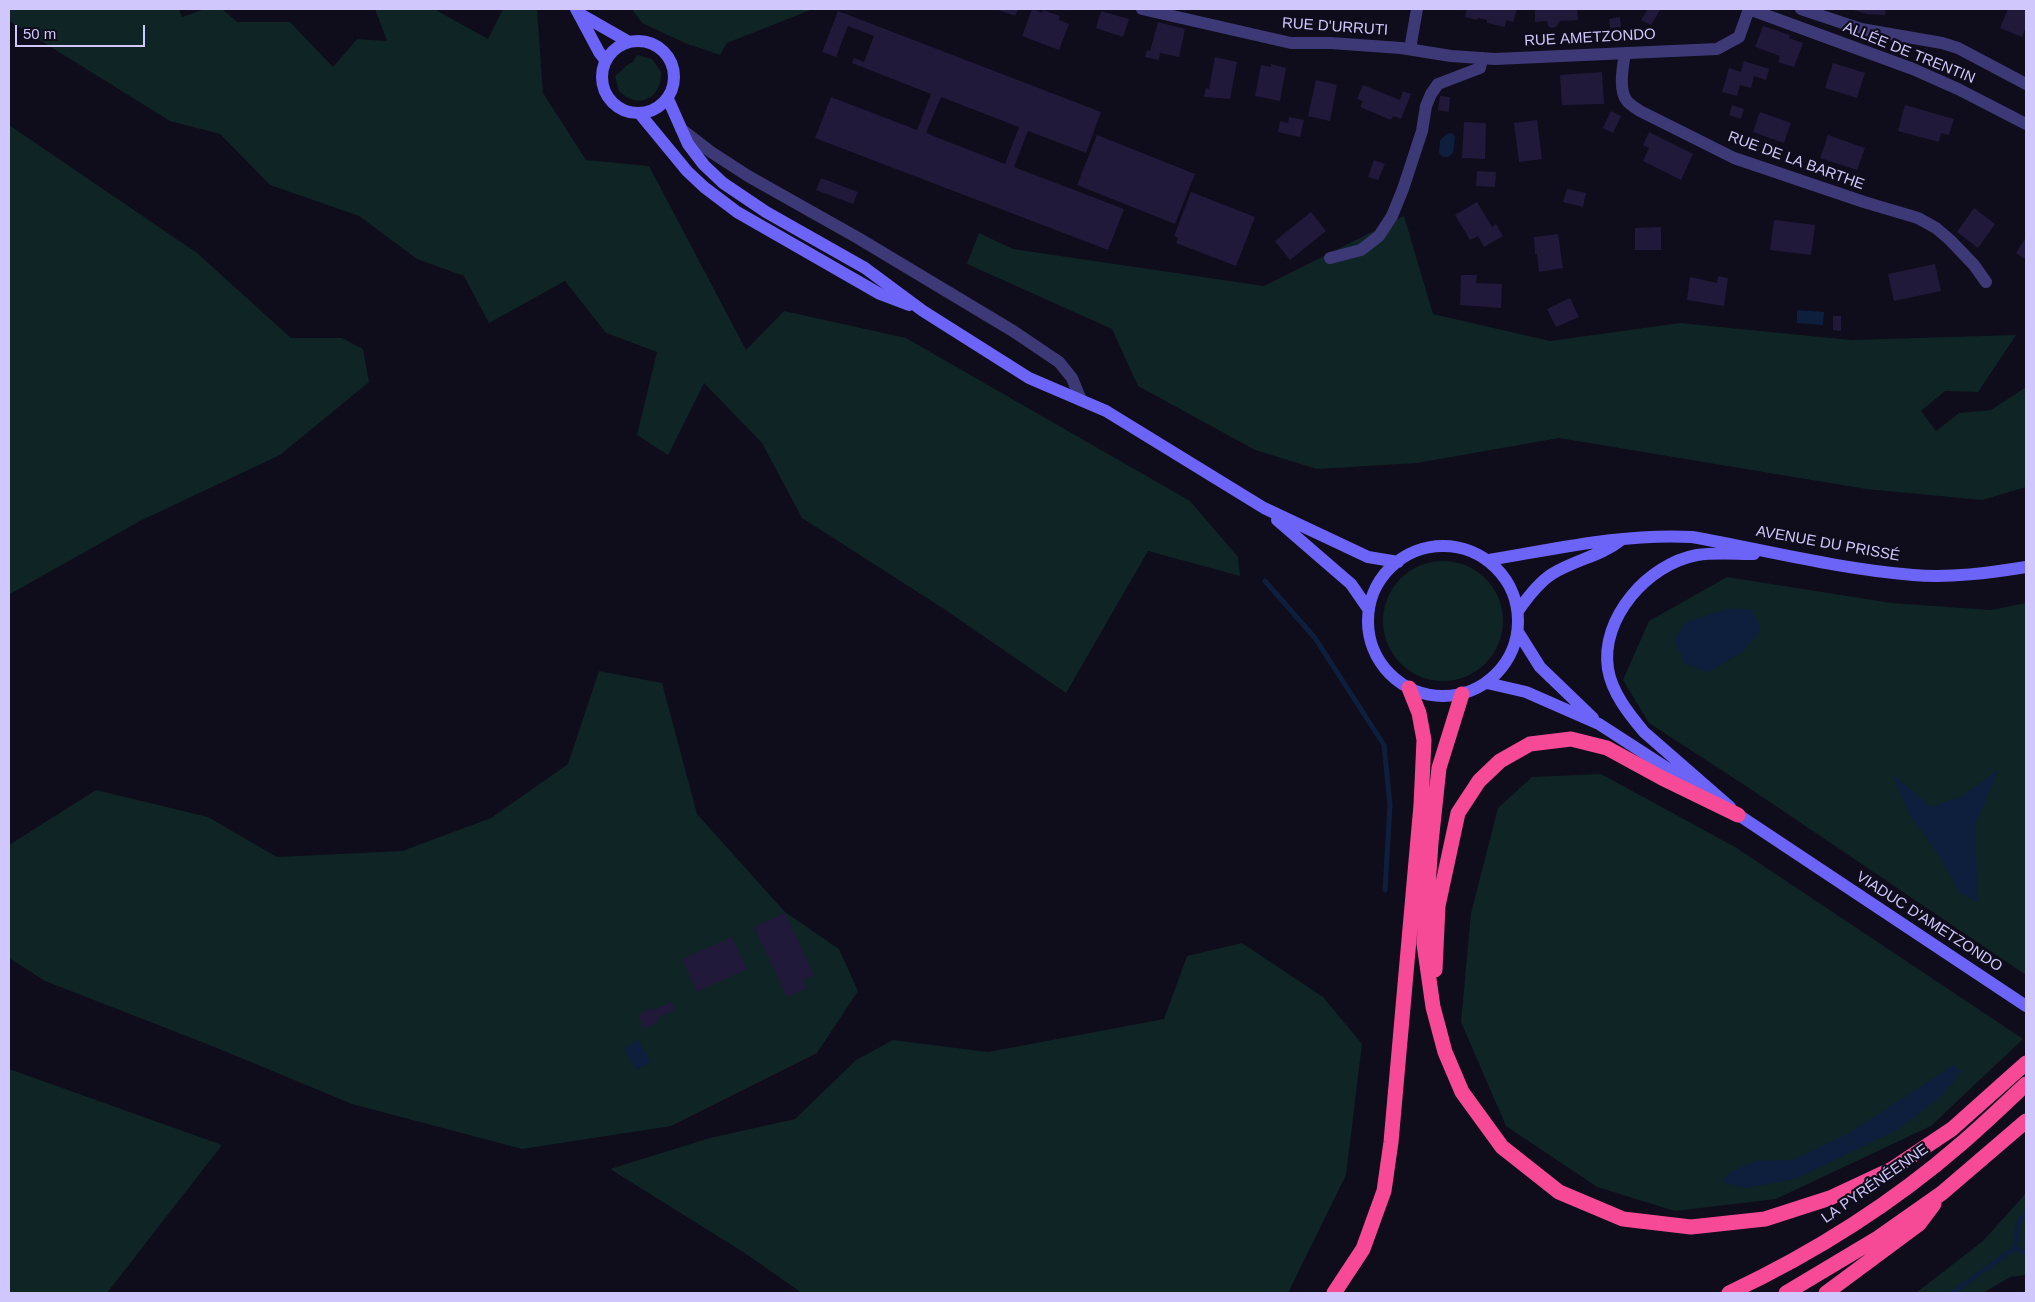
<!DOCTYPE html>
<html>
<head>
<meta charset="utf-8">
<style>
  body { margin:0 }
  #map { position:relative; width:2035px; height:1302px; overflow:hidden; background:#0f0c1b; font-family:Arial,sans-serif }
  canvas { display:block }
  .frame { position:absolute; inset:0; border:10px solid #d0c8fc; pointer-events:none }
  .scale { position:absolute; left:15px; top:25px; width:130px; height:22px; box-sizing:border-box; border:2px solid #d0c8fc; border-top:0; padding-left:6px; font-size:15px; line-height:18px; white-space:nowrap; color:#d0c8fc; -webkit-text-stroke:4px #0f0c1b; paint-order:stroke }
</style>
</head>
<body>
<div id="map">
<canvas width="2035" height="1302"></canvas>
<div class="frame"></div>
<div class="scale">50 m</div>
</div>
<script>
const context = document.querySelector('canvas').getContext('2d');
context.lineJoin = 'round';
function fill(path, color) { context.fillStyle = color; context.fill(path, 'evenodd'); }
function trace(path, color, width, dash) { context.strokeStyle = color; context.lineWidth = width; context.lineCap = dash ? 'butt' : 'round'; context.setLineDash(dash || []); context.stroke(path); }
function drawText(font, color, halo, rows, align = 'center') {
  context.font = font + ' Arial,sans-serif'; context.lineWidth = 4.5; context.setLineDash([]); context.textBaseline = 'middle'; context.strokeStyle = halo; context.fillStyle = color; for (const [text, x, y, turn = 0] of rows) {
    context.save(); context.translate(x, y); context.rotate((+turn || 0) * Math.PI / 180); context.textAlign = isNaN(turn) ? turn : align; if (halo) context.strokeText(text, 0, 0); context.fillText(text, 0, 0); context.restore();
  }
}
fill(new Path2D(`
  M 9,9 L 179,9 L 182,17 L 205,9 L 222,9 L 237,22 L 290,22 L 333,67 L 357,39 L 387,41 L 375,9 L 434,9 L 488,39 L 503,9 L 537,9 L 543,93 L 586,160 L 649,166 L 746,350 L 784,311 L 906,338 L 1190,501 L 1238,557 L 1240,576 L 1148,551 L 1066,693 L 944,609 L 802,518 L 762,443 L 704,383 L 668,455 L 637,435 L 657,352 L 606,333 L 565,281 L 489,323 L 464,276 L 417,259 L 359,216 L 270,185 L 220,134 L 170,121 L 9,21 Z
  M 632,9 L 813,9 L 727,43 L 720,55 L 685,43 L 642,23 Z
  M 637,55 L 652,59 L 661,72 C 662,99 638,110 619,91 L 615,76 C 622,71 625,65 633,62 Z
  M 9,125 L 197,253 L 291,338 L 342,338 L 363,349 L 369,382 L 280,455 L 140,521 L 10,594 Z
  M 1404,216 L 1433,314 L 1550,341 L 1680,323 L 1851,340 L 2016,335 L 1978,392 L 1945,391 L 1921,411 L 1936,431 L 1959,413 L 1991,410 L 2026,387 L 2026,487 L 1982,500 L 1866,489 L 1559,438 L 1417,463 L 1317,469 L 1255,450 L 1138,386 L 1112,329 L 967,264 L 979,233 L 1013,249 L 1264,286 Z
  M1383 621a60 60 0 1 1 120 0a60 60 0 1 1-120 0Z
  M 1727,577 L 1892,603 L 1991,610 L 2026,603 L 2026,975 L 1755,792 L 1649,723 L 1623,680 L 1649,621 Z
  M 599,671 L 662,683 L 697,814 L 785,912 L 839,949 L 858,991 L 817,1053 L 671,1126 L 522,1149 L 352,1104 L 212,1046 L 45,981 L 9,958 L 9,845 L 96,790 L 208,817 L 277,857 L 402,851 L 491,818 L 568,764 Z
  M 1601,774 L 1735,847 L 2023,1039 L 1931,1126 L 1776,1199 L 1675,1211 L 1597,1187 L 1506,1126 L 1461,1022 L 1471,913 L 1498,808 L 1532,777 Z
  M 1242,943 L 1323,997 L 1362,1044 L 1346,1175 L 1288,1293 L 802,1293 L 743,1252 L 610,1169 L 710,1138 L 795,1119 L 856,1060 L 893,1040 L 988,1052 L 1164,1019 L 1187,956 Z
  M 9,1069 L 222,1145 L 107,1293 L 9,1293 Z
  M 2026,1193 L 2026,1275 L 2010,1277 L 1983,1293 L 1916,1293 L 1983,1241 Z`), '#0f2424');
fill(new Path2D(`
  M 1452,133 L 1455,137 L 1453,153 L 1448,157 L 1443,157 L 1439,153 L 1440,140 L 1447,134 Z
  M 1797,310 L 1824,312 L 1823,325 L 1797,323 Z
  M 1728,609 L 1751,609 L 1758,621 L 1760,631 L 1741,653 L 1708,672 L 1685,664 L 1674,640 L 1687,622 Z
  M 1999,769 L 1975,825 L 1978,903 L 1960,893 L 1940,857 L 1909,814 L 1892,774 L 1931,807 L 1962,796 Z
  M 638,1040 L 651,1062 L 636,1070 L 624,1048 Z
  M 1954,1065 L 1961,1071 L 1954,1082 L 1939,1098 L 1899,1129 L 1795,1179 L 1745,1188 L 1723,1182 L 1728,1173 L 1756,1161 L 1792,1160 L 1849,1133 Z`), '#0d1f3d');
trace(new Path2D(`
  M 1265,581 L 1315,638 L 1384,745 L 1390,805 L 1385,890
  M 2015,1248 L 2018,1223 L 2026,1213
  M 1952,1293 L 2015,1248 L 2026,1253`), '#0d1f3d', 5);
fill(new Path2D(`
  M 996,9 L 1018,9 L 1015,16 Z
  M 1032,9 L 1042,13 L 1043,10 L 1060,16 L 1059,20 L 1069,24 L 1059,50 L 1022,36 Z
  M 1467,9 L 1517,9 L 1513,22 L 1506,20 L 1505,27 L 1487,23 L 1487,20 L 1478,18 L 1477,20 L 1465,17 Z
  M 1535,9 L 1577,9 L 1578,20 L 1560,21 L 1556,27 L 1552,28 L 1548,26 L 1547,21 L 1535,22 Z
  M 1648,9 L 1660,10 L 1651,25 L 1641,20 Z
  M 1850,9 L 1886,9 L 1885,15 L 1867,14 Z
  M 2008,9 L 2026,9 L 2026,27 L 2022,37 L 2000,28 Z
  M 838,11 L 1101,112 L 1086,153 L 1028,131 L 1014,167 L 1124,209 L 1108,250 L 815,138 L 831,97 L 917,130 L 931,94 L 852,63 L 854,58 L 864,62 L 874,36 L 848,26 L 836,57 L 822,52 ZM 941,97 L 1019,127 L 1005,164 L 926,133 Z
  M 1101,11 L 1129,19 L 1123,37 L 1096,28 Z
  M 1620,17 L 1621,27 L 1610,28 L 1609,19 Z
  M 1158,22 L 1185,29 L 1179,57 L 1160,53 L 1159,60 L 1145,57 L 1147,50 L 1150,51 Z
  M 1763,26 L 1790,35 L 1789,38 L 1803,43 L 1794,67 L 1778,62 L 1780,56 L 1755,47 Z
  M 1215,57 L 1237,62 L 1230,99 L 1204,97 L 1206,88 L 1209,89 Z
  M 1744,61 L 1769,69 L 1766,80 L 1754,76 L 1751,88 L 1740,85 L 1737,96 L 1722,92 L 1729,68 L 1741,72 Z
  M 1833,63 L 1865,73 L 1857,98 L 1825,88 Z
  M 1271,64 L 1286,68 L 1280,101 L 1255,96 L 1261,65 L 1271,67 Z
  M 1602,72 L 1604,104 L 1562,105 L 1560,75 Z
  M 1316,80 L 1337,85 L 1330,121 L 1308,116 Z
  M 1363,85 L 1400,100 L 1403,91 L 1411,94 L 1401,119 L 1393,116 L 1391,120 L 1360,107 L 1363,101 L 1357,99 Z
  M 1440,96 L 1450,97 L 1449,112 L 1438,110 Z
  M 1732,105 L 1744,109 L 1741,119 L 1729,115 Z
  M 1905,105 L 1954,119 L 1949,135 L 1941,133 L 1939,142 L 1898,131 Z
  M 1611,111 L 1621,116 L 1613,133 L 1603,128 Z
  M 1760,112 L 1791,123 L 1784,143 L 1753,132 Z
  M 1289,117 L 1304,120 L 1300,137 L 1278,132 L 1280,121 L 1288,123 Z
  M 1537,120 L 1542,159 L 1519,162 L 1514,123 Z
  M 1464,122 L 1486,123 L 1485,159 L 1462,158 Z
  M 1649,132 L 1693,154 L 1681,180 L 1643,161 L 1649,148 L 1643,145 Z
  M 1097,135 L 1195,174 L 1175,224 L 1077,185 Z
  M 1828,135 L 1865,148 L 1857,170 L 1820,158 Z
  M 1374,160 L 1385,164 L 1378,180 L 1368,177 Z
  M 1477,171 L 1496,172 L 1495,187 L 1476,186 Z
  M 821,178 L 858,192 L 853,204 L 816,190 Z
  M 1567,189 L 1586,193 L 1583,207 L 1563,202 Z
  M 1191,192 L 1255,217 L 1236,266 L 1176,243 L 1178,238 L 1174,236 Z
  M 1477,202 L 1492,227 L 1496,224 L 1503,236 L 1484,247 L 1478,236 L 1470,240 L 1455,215 Z
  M 1974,208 L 1995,224 L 1978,248 L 1957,232 Z
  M 1311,212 L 1326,231 L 1290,260 L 1275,241 Z
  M 1774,220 L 1815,225 L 1811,255 L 1770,250 Z
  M 1661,227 L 1661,250 L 1635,250 L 1635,228 Z
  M 1558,234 L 1563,268 L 1539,272 L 1537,254 L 1535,254 L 1534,237 Z
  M 2026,237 L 2026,260 L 2016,253 Z
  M 1935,264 L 1941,291 L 1894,301 L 1888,274 Z
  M 1461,275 L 1477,275 L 1476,283 L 1502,284 L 1501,308 L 1460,305 Z
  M 1718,276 L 1728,278 L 1724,306 L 1687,300 L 1690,277 L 1717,283 Z
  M 1570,298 L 1579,317 L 1556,327 L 1547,309 Z
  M 1833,316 L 1841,316 L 1841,331 L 1833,330 Z
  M 785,913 L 814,975 L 803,981 L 807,988 L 787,997 L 754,927 Z
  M 732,937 L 747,969 L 697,992 L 682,959 Z
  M 671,1002 L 675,1010 L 657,1018 L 659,1022 L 644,1029 L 638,1015 L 652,1008 L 653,1010 Z`), '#21193a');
trace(new Path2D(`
  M 1142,9 L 1291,43 L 1331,43 L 1401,48 L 1451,56 L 1495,59 L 1717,49 L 1739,37 L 1749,9
  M 1749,9 L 1913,69 L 1958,89 L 2026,124
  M 1801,9 L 1861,29 L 1942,43 L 1958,48 L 2026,84
  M 1410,49 L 1417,9
  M 1625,53 C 1623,66 1618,90 1627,101 C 1630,105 1636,108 1640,111 L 1734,158 L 1864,202 L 1918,218 L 1936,228 L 1950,240 L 1974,265 L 1986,282
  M 681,129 L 711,152 L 748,176 L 858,238 L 1013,331 L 1059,362 L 1072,378 L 1081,400
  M 1330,258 L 1361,250 L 1379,236 L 1392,216 L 1403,189 L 1422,131 L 1426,106 L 1431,94 L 1438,84 L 1480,68 L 1482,58`), '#3d3977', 12);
trace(new Path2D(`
  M 576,9 L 599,52 L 606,61
  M 580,14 L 629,42
  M602 77a36 36 0 1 1 72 0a36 36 0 1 1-72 0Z
  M 668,99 L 688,144 L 704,165 L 723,183 L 766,212 L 865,268 L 923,311 L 1029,378 L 1106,411 L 1264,508 L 1368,557 L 1398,562
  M 640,114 L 687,171 L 704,187 L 737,212 L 880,294 L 909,305
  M 1277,520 L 1351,584 L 1369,610
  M1368 621a75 75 0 1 1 150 0a75 75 0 1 1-150 0Z
  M 1489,560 C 1556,549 1624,533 1692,537 C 1765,550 1838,569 1913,575 C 1951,578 1989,573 2026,567
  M 1518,611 C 1527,598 1538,583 1552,574 C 1574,560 1601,556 1621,540
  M 1518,632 L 1540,667 L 1593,718
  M 1487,683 L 1526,692 L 1599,724 L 1704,792
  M 1730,807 L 1644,732 C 1629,714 1612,693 1608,669 C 1600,618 1648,564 1697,555 C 1715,552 1736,554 1754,554
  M 1731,810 L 2026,1006`), '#6c64f7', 12);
trace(new Path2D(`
  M 1462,694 L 1439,768 L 1431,843 L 1424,944 L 1433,1007 L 1445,1052 L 1462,1092 L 1502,1147 L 1559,1192 L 1623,1219 L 1691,1227 L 1765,1219 L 1830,1198 L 1892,1169 L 1952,1129 L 2026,1063
  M 1435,970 L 1438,906 L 1458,813 L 1479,781 L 1500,761 L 1530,744 L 1571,739 L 1607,748 L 1662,778 L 1738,815
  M 1334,1293 L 1363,1249 L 1384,1191 L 1391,1142 L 1421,805 L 1424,740 L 1419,713 L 1409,688
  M 1729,1293 C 1812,1254 1893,1203 1962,1143 C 1984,1124 2005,1104 2026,1084
  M 1786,1293 L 1878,1238 L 1942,1193 L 2026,1121
  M 1826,1293 L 1919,1224 L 1934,1204`), '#f64a97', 15);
drawText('15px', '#d0c8fc', '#0f0c1b', [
  ["RUE D'URRUTI",1335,27,4],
  ["RUE AMETZONDO",1590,38,-3],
  ["ALLÉE DE TRENTIN",1909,53,22],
  ["RUE DE LA BARTHE",1796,161,20],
  ["AVENUE DU PRISSÉ",1828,544,10],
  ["VIADUC D'AMETZONDO",1929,922,33],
  ["LA PYRÉNÉENNE",1875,1184,-35]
]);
</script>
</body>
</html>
